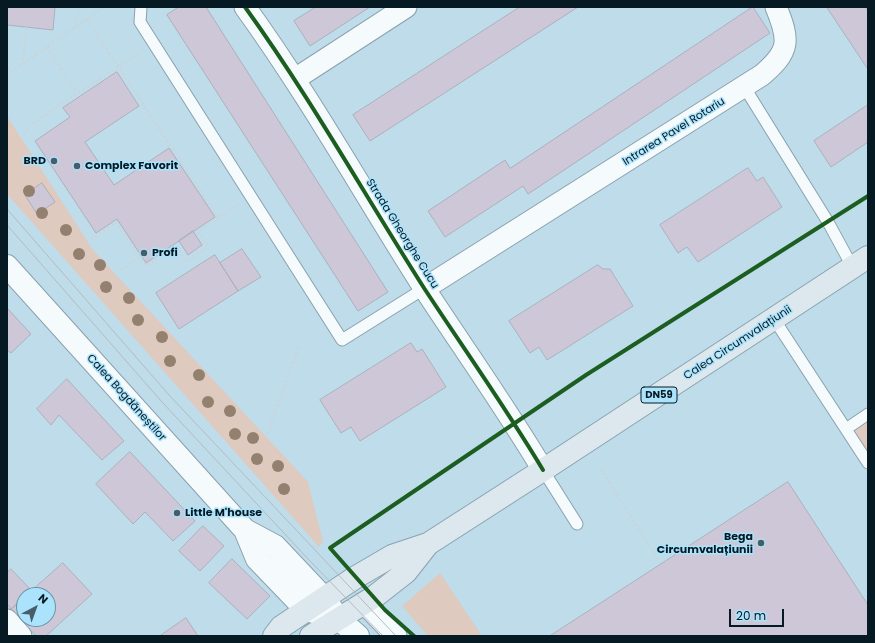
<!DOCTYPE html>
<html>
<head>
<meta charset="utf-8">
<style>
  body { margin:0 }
  #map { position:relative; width:875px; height:643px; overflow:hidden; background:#bedcea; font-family:Poppins,sans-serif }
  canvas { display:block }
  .frame { position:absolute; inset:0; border:8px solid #051a23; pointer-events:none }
  .north { position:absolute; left:16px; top:587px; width:40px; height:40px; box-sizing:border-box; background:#ace3fc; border:1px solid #6993a5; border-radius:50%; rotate:41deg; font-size:11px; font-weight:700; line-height:16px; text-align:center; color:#051a23 }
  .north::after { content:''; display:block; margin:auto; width:14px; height:18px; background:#465e69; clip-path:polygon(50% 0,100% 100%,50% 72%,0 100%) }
  .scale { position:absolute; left:729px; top:609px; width:55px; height:18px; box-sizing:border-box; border:2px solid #051a23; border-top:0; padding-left:5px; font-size:12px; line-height:14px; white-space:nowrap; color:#051a23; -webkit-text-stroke:3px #ace3fc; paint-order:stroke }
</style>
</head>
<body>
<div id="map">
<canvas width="875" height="643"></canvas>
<div class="frame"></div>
<div class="north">N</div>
<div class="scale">20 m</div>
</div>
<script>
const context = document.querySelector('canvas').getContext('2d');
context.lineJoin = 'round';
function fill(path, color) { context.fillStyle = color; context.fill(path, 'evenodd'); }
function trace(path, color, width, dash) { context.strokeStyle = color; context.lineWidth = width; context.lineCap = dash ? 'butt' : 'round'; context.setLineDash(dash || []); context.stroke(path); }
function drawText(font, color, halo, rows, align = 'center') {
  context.font = font + ' Poppins,sans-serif'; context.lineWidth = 3; context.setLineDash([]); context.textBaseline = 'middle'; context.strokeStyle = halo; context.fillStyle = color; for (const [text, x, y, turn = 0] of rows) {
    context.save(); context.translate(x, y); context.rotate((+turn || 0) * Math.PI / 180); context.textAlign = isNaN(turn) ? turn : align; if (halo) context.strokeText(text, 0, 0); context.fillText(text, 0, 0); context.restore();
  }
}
fill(new Path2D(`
  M 7,116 L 93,250 L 308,482 L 323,541 L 319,547 L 7,194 Z
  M 868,419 L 868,463 L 848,432 Z
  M 440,573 L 482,636 L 428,636 L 402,606 Z`), '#dfcabf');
const building = new Path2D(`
  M 7,7 L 55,7 L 53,30 L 7,25 Z
  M 179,7 L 206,7 L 388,292 L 358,311 L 167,15 Z
  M 316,7 L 370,7 L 310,46 L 294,21 Z
  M 520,7 L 578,7 L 370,141 L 353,115 Z
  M 753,7 L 770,33 L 528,194 L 523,186 L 445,237 L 428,211 L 505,160 L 510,168 Z
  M 827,7 L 865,7 L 868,11 L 868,69 Z
  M 117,72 L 139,106 L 85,142 L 114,185 L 169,148 L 215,217 L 146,263 L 117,219 L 96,233 L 35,141 L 70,117 L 63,108 Z
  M 868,105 L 868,142 L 831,167 L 814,141 Z
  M 748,168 L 757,181 L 763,177 L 782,207 L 698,262 L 687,247 L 678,253 L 660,225 Z
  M 42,183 L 55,202 L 37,214 L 25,195 Z
  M 193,231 L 202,245 L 188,255 L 179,241 Z
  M 242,249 L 261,277 L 238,291 L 220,263 Z
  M 215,255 L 238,291 L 179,329 L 156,293 Z
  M 598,265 L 603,269 L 610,269 L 633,306 L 547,360 L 539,347 L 530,353 L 509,321 Z
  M 7,308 L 31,334 L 11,353 L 7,350 Z
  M 411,343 L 417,352 L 422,349 L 446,387 L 360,441 L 351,427 L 341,433 L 320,400 Z
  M 67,379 L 124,441 L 102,460 L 59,415 L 51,425 L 37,409 Z
  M 130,452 L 195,521 L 173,541 L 145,512 L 133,524 L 96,484 Z
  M 788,482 L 868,605 L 868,636 L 550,636 Z
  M 203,526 L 224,546 L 200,571 L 179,551 Z
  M 232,559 L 270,596 L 247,619 L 209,583 Z
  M 63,563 L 92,594 L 46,636 L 36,636 L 11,609 L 24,598 L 24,619 L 48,619 L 48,595 L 27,595 Z
  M 11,569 L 32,591 L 27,595 L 24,595 L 24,598 L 11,609 L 7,604 L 7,573 Z
  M 186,618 L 198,636 L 160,636 Z`);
fill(building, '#cdc7d7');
trace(building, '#acb0bb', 1);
const lane = new Path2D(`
  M 141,7 L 140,22 L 342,340 L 425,288
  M 745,88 L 828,222 L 853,268
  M 774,319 L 868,463
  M 846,429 L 868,414
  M 543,470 L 577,524`);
const street = new Path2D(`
  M 245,7 C 310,97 364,194 424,288 C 464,349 506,408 543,470
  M 295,79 L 406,7
  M 425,288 L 762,75 C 790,51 790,41 776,7
  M 364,603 L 396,636
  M 7,620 L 21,636`);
const secondary = new Path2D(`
  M 7,266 L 245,530 L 257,559 L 306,610 L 339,619
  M 245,530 L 275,546 L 324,598 L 339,619 L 358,636`);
const primary = new Path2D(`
  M 274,636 L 281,627 L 356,577 L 392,556 L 428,544 L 543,470 L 868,257
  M 311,636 L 374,597 L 406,572 L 428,544`);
trace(lane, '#8aa1ac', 13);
trace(street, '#8aa1ac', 23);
trace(secondary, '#8aa1ac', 24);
trace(primary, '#87a3b0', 24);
trace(new Path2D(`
  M 87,19 L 218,218
  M 75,28 L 78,7
  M 47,47 L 77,93
  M 22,64 L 27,27
  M 7,75 L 104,7
  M 24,135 L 29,126 L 142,51
  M 91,239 L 116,222 L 146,266 L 176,246 L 186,261 L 208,247 L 198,232 L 239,204
  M 121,270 L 140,257
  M 267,434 L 299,346
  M 601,469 L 659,561`), '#cbd4d9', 2.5, [2, 3]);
trace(lane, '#f5fafc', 11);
trace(street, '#f5fafc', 21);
trace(secondary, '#f5fafc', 22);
trace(primary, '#dce8ed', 22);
trace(new Path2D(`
  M 7,209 L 169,395 L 396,636
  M 7,225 L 162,402 L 310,561 L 383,636`), '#b4bbbf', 1);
trace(new Path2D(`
  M 245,7 C 310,97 364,194 424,288 C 464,349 506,408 543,470
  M 414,636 L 385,610 L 330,548 L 586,375 L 868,196`), '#1b5e20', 4);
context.fillStyle = '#94806f';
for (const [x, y] of [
  [29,191],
  [42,213],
  [66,230],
  [79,254],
  [100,265],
  [106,287],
  [129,298],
  [138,320],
  [162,337],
  [170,361],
  [199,375],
  [208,402],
  [230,411],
  [235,434],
  [253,438],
  [257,459],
  [278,466],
  [284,489]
]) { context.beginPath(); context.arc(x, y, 6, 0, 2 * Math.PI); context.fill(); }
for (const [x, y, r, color] of [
  [54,161,4,"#465e69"],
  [77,166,4,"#465e69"],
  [144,253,4,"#465e69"],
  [177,513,4,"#465e69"],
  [761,543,4,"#465e69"]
]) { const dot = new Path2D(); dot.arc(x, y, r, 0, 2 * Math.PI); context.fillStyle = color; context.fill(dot); trace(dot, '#ace3fc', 1.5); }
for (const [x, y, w] of [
  [659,395,36]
]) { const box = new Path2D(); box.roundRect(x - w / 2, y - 8, w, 16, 3); context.fillStyle = '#ace3fc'; context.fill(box); trace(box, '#051a23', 1); }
drawText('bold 10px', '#051a23', null, [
  ["DN59",659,395]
]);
drawText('11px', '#051a23', '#ace3fc', [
  ["Intrarea Pavel Rotariu",674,132,-32],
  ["Strada Gheorghe Cucu",402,234,58],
  ["Calea Circumvalațiunii",738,343,-33],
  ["Calea Bogdăneștilor",126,398,48]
]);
drawText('bold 11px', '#051a23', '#ace3fc', [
  ["BRD",46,161,"right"],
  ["Complex Favorit",85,166],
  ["Profi",152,253],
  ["Little M'house",185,513],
  ["Bega",753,537,"right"],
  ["Circumvalațiunii",753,550,"right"]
], 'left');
</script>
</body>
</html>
